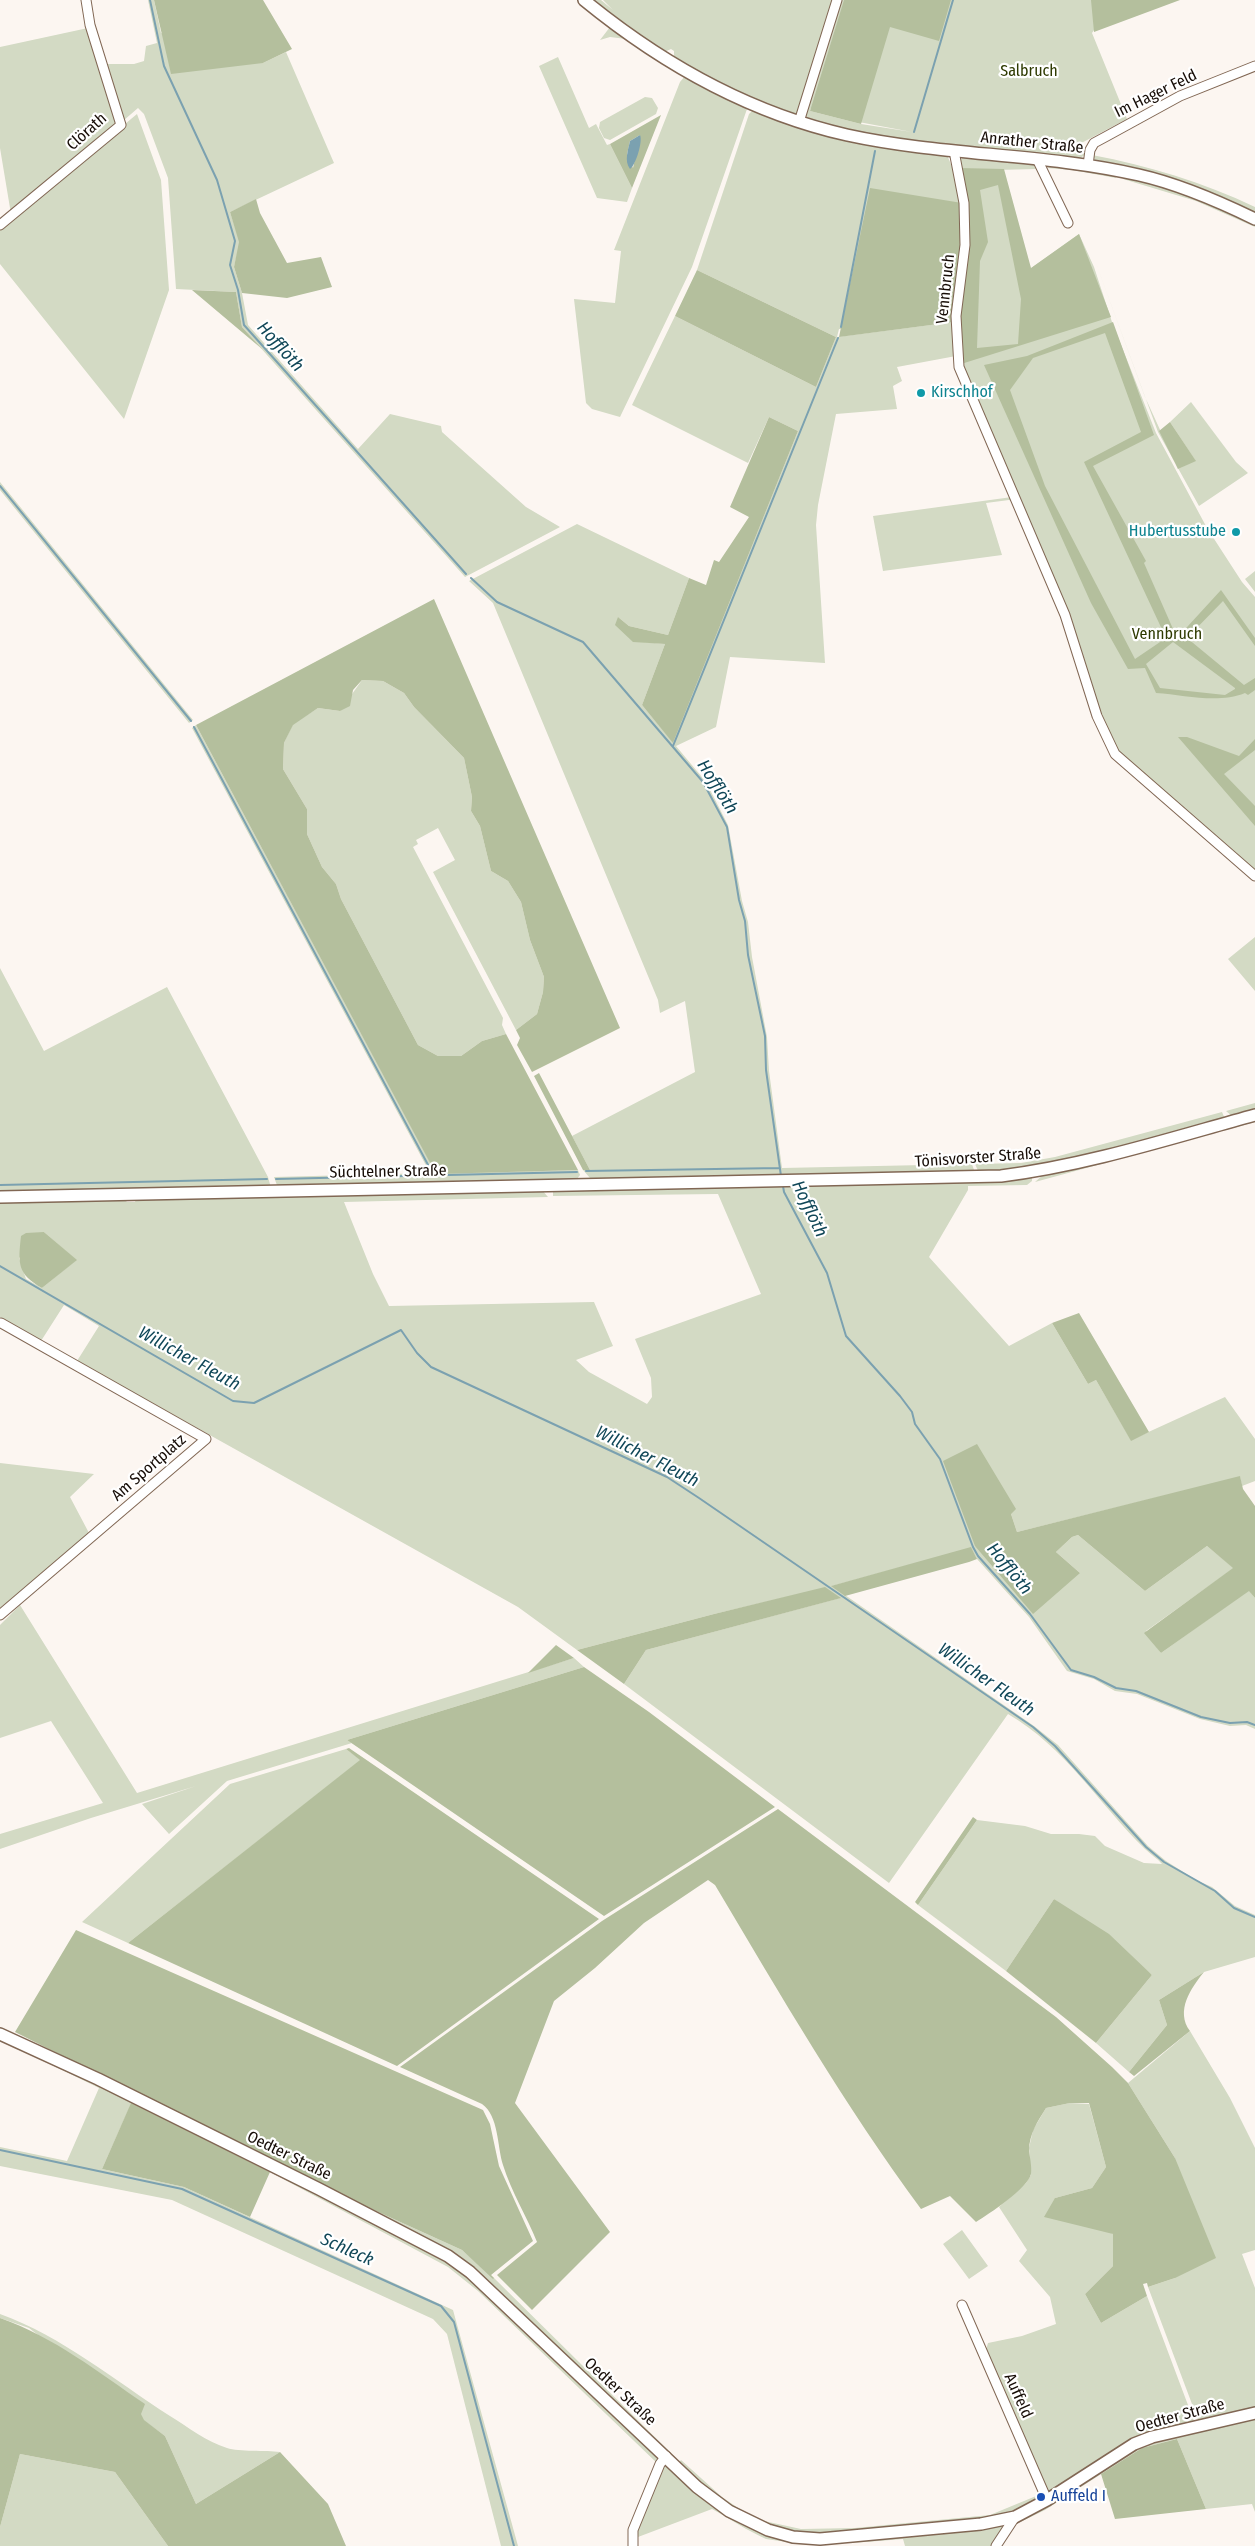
<!DOCTYPE html>
<html>
<head>
<meta charset="utf-8">
<style>
  body { margin:0 }
  canvas { display:block; background:#fcf6f1 }
</style>
</head>
<body>
<canvas width="1255" height="2546"></canvas>
<script>
const context = document.querySelector('canvas').getContext('2d');
context.lineJoin = 'round';
function fill(path, color) { context.fillStyle = color; context.fill(path, 'evenodd'); }
function trace(path, color, width, dash) { context.strokeStyle = color; context.lineWidth = width; context.lineCap = dash ? 'butt' : 'round'; context.setLineDash(dash || []); context.stroke(path); }
function drawText(font, color, halo, rows, align = 'center') {
  context.font = font + ' "Fira Sans Condensed",sans-serif'; context.lineWidth = 4.5; context.setLineDash([]); context.textBaseline = 'middle'; context.strokeStyle = halo; context.fillStyle = color; for (const [text, x, y, turn = 0] of rows) {
    context.save(); context.translate(x, y); context.rotate((+turn || 0) * Math.PI / 180); context.textAlign = isNaN(turn) ? turn : align; if (halo) context.strokeText(text, 0, 0); context.fillText(text, 0, 0); context.restore();
  }
}
fill(new Path2D(`
  M 148,0 L 154,0 L 161,33 L 263,63 L 286,52 L 334,163 L 230,212 L 240,242 L 234,267 L 242,293 L 248,325 L 358,449 L 390,414 L 441,426 L 442,432 L 526,507 L 560,527 L 465,577 L 242,327 L 236,292 L 176,289 L 168,178 L 144,114 L 138,108 L 123,121 L 106,64 L 134,64 L 144,61 L 146,46 L 157,43 Z
  M 590,0 L 601,0 L 613,10 L 603,0 L 1174,0 L 1094,30 L 1092,33 L 1127,119 L 1070,149 L 1044,146 L 1087,153 L 1078,160 L 932,146 L 852,131 L 807,120 L 806,116 L 795,115 L 745,97 L 674,60 L 674,51 L 671,49 L 662,53 ZM 811,108 L 848,120 L 912,132 L 861,124 L 810,111 Z
  M 610,27 L 626,39 L 610,37 L 600,40 Z
  M 88,28 L 119,124 L 11,214 L 0,148 L 0,47 Z
  M 558,57 L 589,128 L 596,124 L 607,145 L 610,144 L 632,188 L 627,202 L 597,198 L 539,66 Z
  M 685,76 L 747,109 L 692,267 L 620,417 L 592,409 L 586,403 L 574,299 L 615,303 L 621,251 L 614,250 L 680,82 Z
  M 645,97 L 652,98 L 658,108 L 656,114 L 610,140 L 604,138 L 599,128 L 600,122 Z
  M 754,109 L 947,155 L 953,169 L 963,157 L 967,157 L 1032,163 L 1037,169 L 996,170 L 1030,269 L 1079,234 L 1094,267 L 1112,322 L 1156,433 L 1207,528 L 1242,582 L 1255,597 L 1255,872 L 1118,754 L 1099,715 L 1089,682 L 963,370 L 959,315 L 845,317 L 843,329 L 839,329 L 837,337 L 954,322 L 956,356 L 897,367 L 902,381 L 893,386 L 897,409 L 836,414 L 818,505 L 816,525 L 825,663 L 730,657 L 716,727 L 676,746 L 706,782 L 728,825 L 742,901 L 748,922 L 752,957 L 767,1037 L 769,1071 L 782,1168 L 972,1164 L 975,1173 L 1032,1176 L 1032,1181 L 1027,1185 L 968,1186 L 968,1190 L 929,1257 L 1009,1346 L 1052,1323 L 1088,1384 L 1096,1380 L 1131,1440 L 1225,1397 L 1255,1439 L 1255,1481 L 1242,1486 L 1240,1477 L 1017,1532 L 1011,1514 L 975,1546 L 1080,1573 L 1056,1552 L 1072,1537 L 1078,1535 L 1145,1591 L 1207,1546 L 1234,1568 L 1146,1631 L 1161,1653 L 1249,1590 L 1255,1598 L 1255,1729 L 1246,1725 L 1230,1726 L 1200,1719 L 1137,1694 L 1115,1691 L 1094,1679 L 1067,1671 L 1029,1617 L 977,1559 L 971,1548 L 832,1586 L 1034,1726 L 1058,1745 L 1148,1846 L 1166,1861 L 1196,1880 L 1212,1887 L 1235,1906 L 1255,1915 L 1255,1957 L 1204,1972 L 1159,2000 L 1167,2025 L 1129,2072 L 1096,2043 L 1152,1975 L 1054,1899 L 1006,1971 L 918,1905 L 977,1820 L 1025,1826 L 1051,1834 L 1079,1834 L 1095,1836 L 1105,1846 L 1144,1863 L 1162,1864 C 1157,1858 1150,1854 1145,1849 C 1099,1804 1065,1747 1008,1714 L 889,1883 L 624,1684 L 646,1650 L 840,1598 L 825,1588 L 714,1614 L 577,1650 L 518,1607 L 77,1361 L 99,1326 L 64,1305 L 41,1341 L 0,1317 L 0,1200 L 122,1197 L 127,1202 L 135,1202 L 137,1197 L 542,1190 L 548,1197 L 344,1202 L 373,1274 L 389,1306 L 594,1302 L 613,1346 L 576,1360 L 589,1372 L 647,1404 L 652,1397 L 651,1378 L 635,1339 L 761,1294 L 718,1194 L 553,1196 L 553,1191 L 557,1189 L 596,1179 L 590,1178 L 583,1170 L 590,1170 L 572,1136 L 695,1072 L 685,1001 L 660,1013 L 658,1000 L 493,603 L 469,581 L 577,524 L 689,578 L 668,635 L 629,626 L 618,617 L 633,641 L 665,644 L 642,705 L 673,742 L 798,431 L 769,417 L 748,463 L 632,405 L 675,316 L 816,387 L 836,337 L 697,270 L 749,114 ZM 44,1232 L 76,1260 L 42,1288 L 26,1279 L 19,1258 Z
  M 137,114 L 161,180 L 169,290 L 124,419 L 0,264 L 0,228 Z
  M 1092,155 C 1149,166 1203,182 1255,207 L 1255,215 L 1097,163 Z
  M 1053,165 L 1115,174 L 1116,178 L 1072,170 L 1047,168 Z
  M 1129,176 L 1195,196 L 1255,223 L 1255,227 L 1196,201 L 1123,179 Z
  M 1090,247 L 1145,397 L 1178,469 L 1195,460 L 1170,422 L 1191,402 L 1236,462 L 1248,473 L 1199,506 L 1158,432 Z
  M 0,482 L 193,720 L 189,723 L 0,490 Z
  M 1012,497 L 1014,503 L 1009,500 L 986,503 L 1002,555 L 883,571 L 873,516 Z
  M 1255,571 L 1255,592 L 1245,579 Z
  M 362,680 L 383,681 L 404,693 L 414,707 L 464,758 L 472,797 L 471,811 L 480,826 L 491,871 L 508,881 L 521,902 L 530,940 L 544,977 L 543,992 L 537,1014 L 516,1030 L 433,872 L 455,860 L 438,828 L 416,840 L 418,844 L 413,847 L 503,1018 L 502,1025 L 506,1034 L 482,1041 L 461,1056 L 438,1056 L 418,1045 L 341,899 L 336,884 L 322,867 L 307,834 L 307,809 L 283,769 L 284,743 L 293,724 L 318,708 L 340,711 Z
  M 196,725 L 436,1173 L 578,1170 L 580,1175 L 577,1179 L 278,1188 L 274,1177 L 430,1173 L 192,728 Z
  M 1255,937 L 1255,991 L 1228,959 Z
  M 0,968 L 44,1051 L 167,987 L 268,1177 L 271,1188 L 0,1193 Z
  M 1255,1103 L 1255,1112 L 1233,1117 L 1226,1111 Z
  M 1222,1112 L 1225,1119 L 1062,1164 L 979,1173 L 975,1164 L 1021,1163 L 1055,1157 Z
  M 1255,1119 L 1255,1122 L 1035,1182 L 1044,1174 Z
  M 0,1463 L 94,1474 L 70,1497 L 89,1533 L 0,1609 Z
  M 20,1605 L 137,1793 L 574,1658 L 584,1667 L 347,1740 L 352,1743 L 227,1781 L 169,1834 L 142,1804 L 196,1786 L 91,1818 L 0,1849 L 0,1834 L 103,1803 L 51,1721 L 0,1738 L 0,1625 Z
  M 346,1749 L 361,1760 L 128,1943 L 82,1922 L 230,1784 Z
  M 1190,2031 L 1230,2098 L 1255,2148 L 1255,2250 L 1242,2254 L 1255,2288 L 1255,2411 L 1153,2434 L 1048,2495 L 985,2353 L 988,2343 L 1022,2336 L 1056,2324 L 1050,2297 L 1019,2261 L 1027,2250 L 999,2207 L 1026,2183 L 1031,2175 L 1029,2148 L 1033,2130 L 1046,2108 L 1070,2103 L 1089,2104 L 1106,2167 L 1092,2188 L 1055,2198 L 1113,2234 L 1113,2266 L 1085,2294 L 1101,2323 L 1147,2296 L 1194,2421 L 1198,2420 L 1148,2287 L 1175,2278 L 1175,2158 L 1128,2083 Z
  M 3,2041 L 133,2100 L 448,2259 L 467,2274 L 659,2457 L 658,2464 L 478,2291 L 448,2267 L 270,2172 L 131,2104 L 102,2169 L 184,2187 L 453,2310 L 518,2546 L 501,2546 L 447,2334 L 433,2319 L 172,2200 L 0,2166 L 0,2147 L 67,2161 L 99,2088 Z
  M 321,2186 L 462,2250 L 494,2278 L 676,2458 L 672,2458 L 487,2284 Z
  M 962,2230 L 988,2266 L 969,2279 L 943,2244 Z
  M 0,2314 C 63,2337 114,2380 170,2416 C 188,2427 207,2442 227,2448 C 239,2452 266,2450 280,2452 L 196,2504 L 165,2436 L 143,2420 L 141,2415 L 29,2328 L 0,2318 Z
  M 1255,2416 L 1255,2512 L 1252,2504 L 1206,2509 L 1177,2439 L 1142,2448 L 1045,2510 L 1012,2526 L 1016,2518 L 1134,2446 Z
  M 20,2454 L 115,2472 L 168,2546 L 0,2546 L 0,2527 Z
  M 681,2460 L 722,2497 L 744,2512 L 764,2521 L 801,2529 L 855,2528 L 990,2515 L 1041,2494 L 1042,2498 L 1011,2514 L 985,2520 L 835,2535 L 802,2534 L 774,2528 L 719,2500 L 677,2465 Z
  M 665,2462 L 699,2492 L 784,2537 L 1007,2524 L 993,2546 L 905,2546 L 903,2539 C 861,2543 807,2546 766,2539 C 748,2531 730,2519 712,2509 L 638,2537 L 634,2532 Z`), '#d3dac4');
fill(new Path2D(`
  M 154,0 L 263,0 L 292,49 L 263,63 L 171,74 Z
  M 844,0 L 951,0 L 939,41 L 890,27 L 861,124 L 810,111 Z
  M 1091,0 L 1180,0 L 1094,32 Z
  M 661,115 L 632,188 L 610,144 ZM 640,135 L 633,168 L 627,154 L 630,141 Z
  M 959,168 L 1004,169 L 1031,268 L 1079,234 L 1111,317 L 961,364 L 958,314 L 967,246 ZM 998,185 L 1021,299 L 1018,344 L 977,348 L 980,261 L 988,242 L 980,190 Z
  M 870,188 L 962,203 L 963,245 L 954,322 L 839,337 Z
  M 256,199 L 260,213 L 287,263 L 321,257 L 332,287 L 287,298 L 242,293 L 234,267 L 239,242 L 230,212 Z
  M 697,270 L 836,337 L 816,387 L 675,316 Z
  M 192,290 L 236,292 L 242,327 L 262,349 Z
  M 1113,322 L 1154,435 L 1093,466 L 1146,561 L 1144,563 L 1177,638 L 1221,590 L 1255,638 L 1255,646 L 1223,601 L 1187,638 L 1244,685 L 1255,678 L 1255,690 L 1248,695 L 1245,693 C 1218,704 1185,695 1156,693 L 1145,668 L 1128,669 L 1091,603 L 984,365 L 1027,356 ZM 1105,333 L 1141,432 L 1084,462 L 1166,638 L 1135,659 L 1045,486 L 1010,390 L 1033,358 ZM 1173,642 L 1235,688 L 1235,689 L 1225,695 L 1160,688 L 1146,664 Z
  M 769,417 L 798,431 L 673,743 L 642,705 L 665,644 L 633,642 L 615,625 L 618,617 L 629,626 L 668,635 L 689,578 L 706,585 L 714,560 L 719,562 L 749,517 L 730,507 Z
  M 1170,422 L 1196,461 L 1178,469 L 1159,431 Z
  M 434,599 L 620,1028 L 532,1072 L 517,1045 L 520,1038 L 516,1030 L 537,1014 L 543,992 L 544,977 L 530,940 L 521,902 L 508,881 L 491,871 L 480,826 L 471,811 L 472,797 L 464,758 L 414,707 L 404,693 L 383,681 L 362,680 L 353,690 L 350,706 L 340,711 L 318,708 L 293,725 L 284,743 L 283,769 L 307,809 L 307,834 L 322,867 L 336,884 L 341,899 L 418,1045 L 438,1056 L 461,1056 L 482,1041 L 506,1034 L 578,1170 L 436,1174 L 196,725 Z
  M 1178,737 L 1187,737 L 1239,756 L 1255,739 L 1255,750 L 1224,774 L 1255,806 L 1255,826 Z
  M 539,1073 L 590,1170 L 583,1170 L 534,1076 Z
  M 44,1232 L 77,1260 L 42,1288 C 17,1274 18,1263 21,1236 L 26,1233 Z
  M 1079,1313 L 1149,1432 L 1131,1441 L 1096,1380 L 1088,1384 L 1052,1323 Z
  M 977,1444 L 1016,1509 L 1011,1514 L 1017,1532 L 1240,1476 L 1243,1489 L 1255,1506 L 1255,1598 L 1249,1591 L 1161,1653 L 1144,1633 L 1233,1568 L 1207,1546 L 1145,1591 L 1078,1535 L 1072,1537 L 1056,1552 L 1080,1573 L 1033,1614 L 975,1546 L 943,1461 Z
  M 971,1547 L 977,1559 L 969,1562 L 845,1596 L 831,1586 Z
  M 825,1587 L 841,1598 L 646,1650 L 624,1684 L 577,1650 L 714,1614 Z
  M 556,1645 L 574,1658 L 528,1673 Z
  M 584,1667 L 649,1712 L 775,1807 L 604,1916 L 347,1740 Z
  M 349,1748 L 599,1919 L 397,2066 L 128,1943 L 360,1760 L 346,1749 Z
  M 778,1809 L 1056,2017 L 1112,2067 L 1128,2083 L 1175,2158 L 1216,2258 L 1175,2278 L 1148,2287 L 1147,2283 L 1143,2284 L 1147,2296 L 1101,2323 L 1085,2294 L 1113,2266 L 1113,2234 L 1044,2217 L 1055,2198 L 1092,2188 L 1106,2167 L 1089,2103 L 1070,2103 L 1046,2108 C 1038,2121 1029,2134 1029,2151 C 1030,2158 1032,2167 1031,2174 C 1028,2188 989,2214 976,2222 L 950,2196 L 921,2209 C 845,2106 781,1996 715,1885 L 708,1880 L 644,1923 L 595,1968 L 554,2001 L 515,2103 L 610,2232 L 532,2310 L 497,2275 L 537,2242 C 527,2217 511,2191 503,2165 C 497,2146 499,2116 482,2104 L 400,2067 L 602,1921 Z
  M 973,1817 L 977,1820 L 918,1905 L 915,1902 Z
  M 1054,1899 L 1109,1934 L 1152,1975 L 1096,2043 L 1006,1971 Z
  M 76,1930 L 483,2110 L 490,2124 L 499,2166 L 533,2241 L 491,2275 L 494,2278 L 493,2279 L 462,2250 L 321,2186 L 15,2032 Z
  M 1204,1972 C 1191,1988 1175,2011 1190,2031 L 1134,2076 L 1129,2072 L 1167,2025 L 1159,2000 Z
  M 131,2103 L 270,2172 L 250,2217 L 184,2187 L 102,2169 Z
  M 0,2318 C 54,2337 98,2372 145,2404 L 141,2414 L 144,2420 L 165,2436 L 196,2504 L 280,2452 L 328,2504 L 346,2546 L 168,2546 L 115,2472 L 20,2454 L 0,2527 Z
  M 1177,2439 L 1206,2509 L 1115,2519 L 1101,2474 L 1142,2448 Z`), '#b4bf9d');
fill(new Path2D(`
  M 640,135 C 643,141 636,165 630,169 C 624,161 628,150 630,141 Z`), '#7ba1b0');
trace(new Path2D(`
  M 150,0 L 164,66 L 217,180 L 235,241 L 230,265 L 238,290 L 244,325 L 466,574
  M 914,132 L 953,0
  M 841,327 L 875,151
  M 0,486 L 191,721
  M 471,578 L 497,602 L 583,642 L 703,782 L 727,827 L 739,900 L 745,921 L 748,955 L 765,1036 L 766,1070 L 781,1176
  M 194,727 L 434,1176
  M 673,746 L 838,338
  M 586,1171 L 780,1168
  M 276,1179 L 577,1172
  M 0,1185 L 267,1179
  M 783,1186 L 784,1192 L 827,1273 L 846,1336 L 900,1396 L 912,1412 L 915,1424 L 940,1459 L 973,1547 L 978,1556 L 1030,1614 L 1071,1670 L 1094,1677 L 1116,1688 L 1136,1691 L 1201,1717 L 1230,1723 L 1247,1722 L 1255,1725
  M 0,1266 L 233,1401 L 254,1403 L 401,1330 L 417,1353 L 431,1367 L 667,1477 L 699,1498 L 1033,1727 L 1055,1746 L 1146,1847 L 1164,1862 L 1215,1891 L 1234,1908 L 1255,1917
  M 0,2150 L 182,2189 L 441,2306 L 454,2322 L 514,2546`), '#7ba1b0', 2);
const minor = new Path2D(`
  M 799,122 L 837,0
  M 954,151 L 964,203 L 965,245 L 956,316 L 959,367 L 1065,615 L 1097,716 L 1115,754 L 1255,876
  M 1037,159 L 1068,223
  M 1088,165 L 1090,150 L 1094,143 L 1107,136 L 1180,96 L 1255,66
  M 0,225 L 121,125 L 90,25 L 86,0
  M 0,1615 L 206,1439 L 1,1323
  M 962,2305 L 1047,2500
  M 633,2546 L 633,2530 L 660,2464 L 666,2456
  M 996,2546 L 1015,2517`);
const major = new Path2D(`
  M 584,0 C 661,63 750,113 847,135 C 943,156 1043,153 1139,175 C 1179,184 1218,201 1255,219
  M 0,1197 L 1001,1176 C 1088,1165 1171,1138 1255,1115
  M 0,2034 L 98,2079 L 319,2189 L 448,2256 L 470,2272 L 697,2487 L 729,2511 L 768,2530 L 793,2537 L 820,2539 L 981,2524 L 1015,2517 L 1047,2500 L 1134,2444 L 1152,2437 L 1255,2413`);
trace(minor, '#816754', 11);
trace(major, '#816754', 14);
trace(minor, '#fff', 9);
trace(major, '#fff', 11);
for (const [x, y, r, color] of [
  [921,393,5,"#0f9aa8"],
  [1236,532,5,"#0f9aa8"],
  [1041,2497,5,"#1a4fb4"]
]) { const dot = new Path2D(); dot.arc(x, y, r, 0, 2 * Math.PI); context.fillStyle = color; context.fill(dot); trace(dot, '#fff', 2); }
drawText('16px', '#2e3a01', '#fff', [
  ["Salbruch",1029,72],
  ["Vennbruch",1167,635]
]);
drawText('16px', '#160c06', '#fff', [
  ["Im Hager Feld",1156,94,-26],
  ["Clörath",87,132,-42],
  ["Anrather Straße",1032,143,6],
  ["Vennbruch",946,289,-84],
  ["Tönisvorster Straße",978,1158,-4],
  ["Süchtelner Straße",388,1172,-1],
  ["Am Sportplatz",149,1468,-41],
  ["Oedter Straße",289,2156,26],
  ["Oedter Straße",620,2392,43],
  ["Auffeld",1018,2396,66],
  ["Oedter Straße",1180,2416,-15]
]);
drawText('16px', '#0d838f', '#fff', [
  ["Kirschhof",931,393],
  ["Hubertusstube",1226,532,"right"]
], 'left');
drawText('16px', '#164399', '#fff', [
  ["Auffeld I",1051,2497]
], 'left');
drawText('italic 18px', '#104758', '#fff', [
  ["Hofflöth",280,347,48],
  ["Hofflöth",717,787,58],
  ["Hofflöth",809,1209,65],
  ["Willicher Fleuth",189,1359,29],
  ["Willicher Fleuth",647,1457,27],
  ["Hofflöth",1009,1569,51],
  ["Willicher Fleuth",986,1680,35],
  ["Schleck",347,2250,24]
]);
</script>
</body>
</html>
